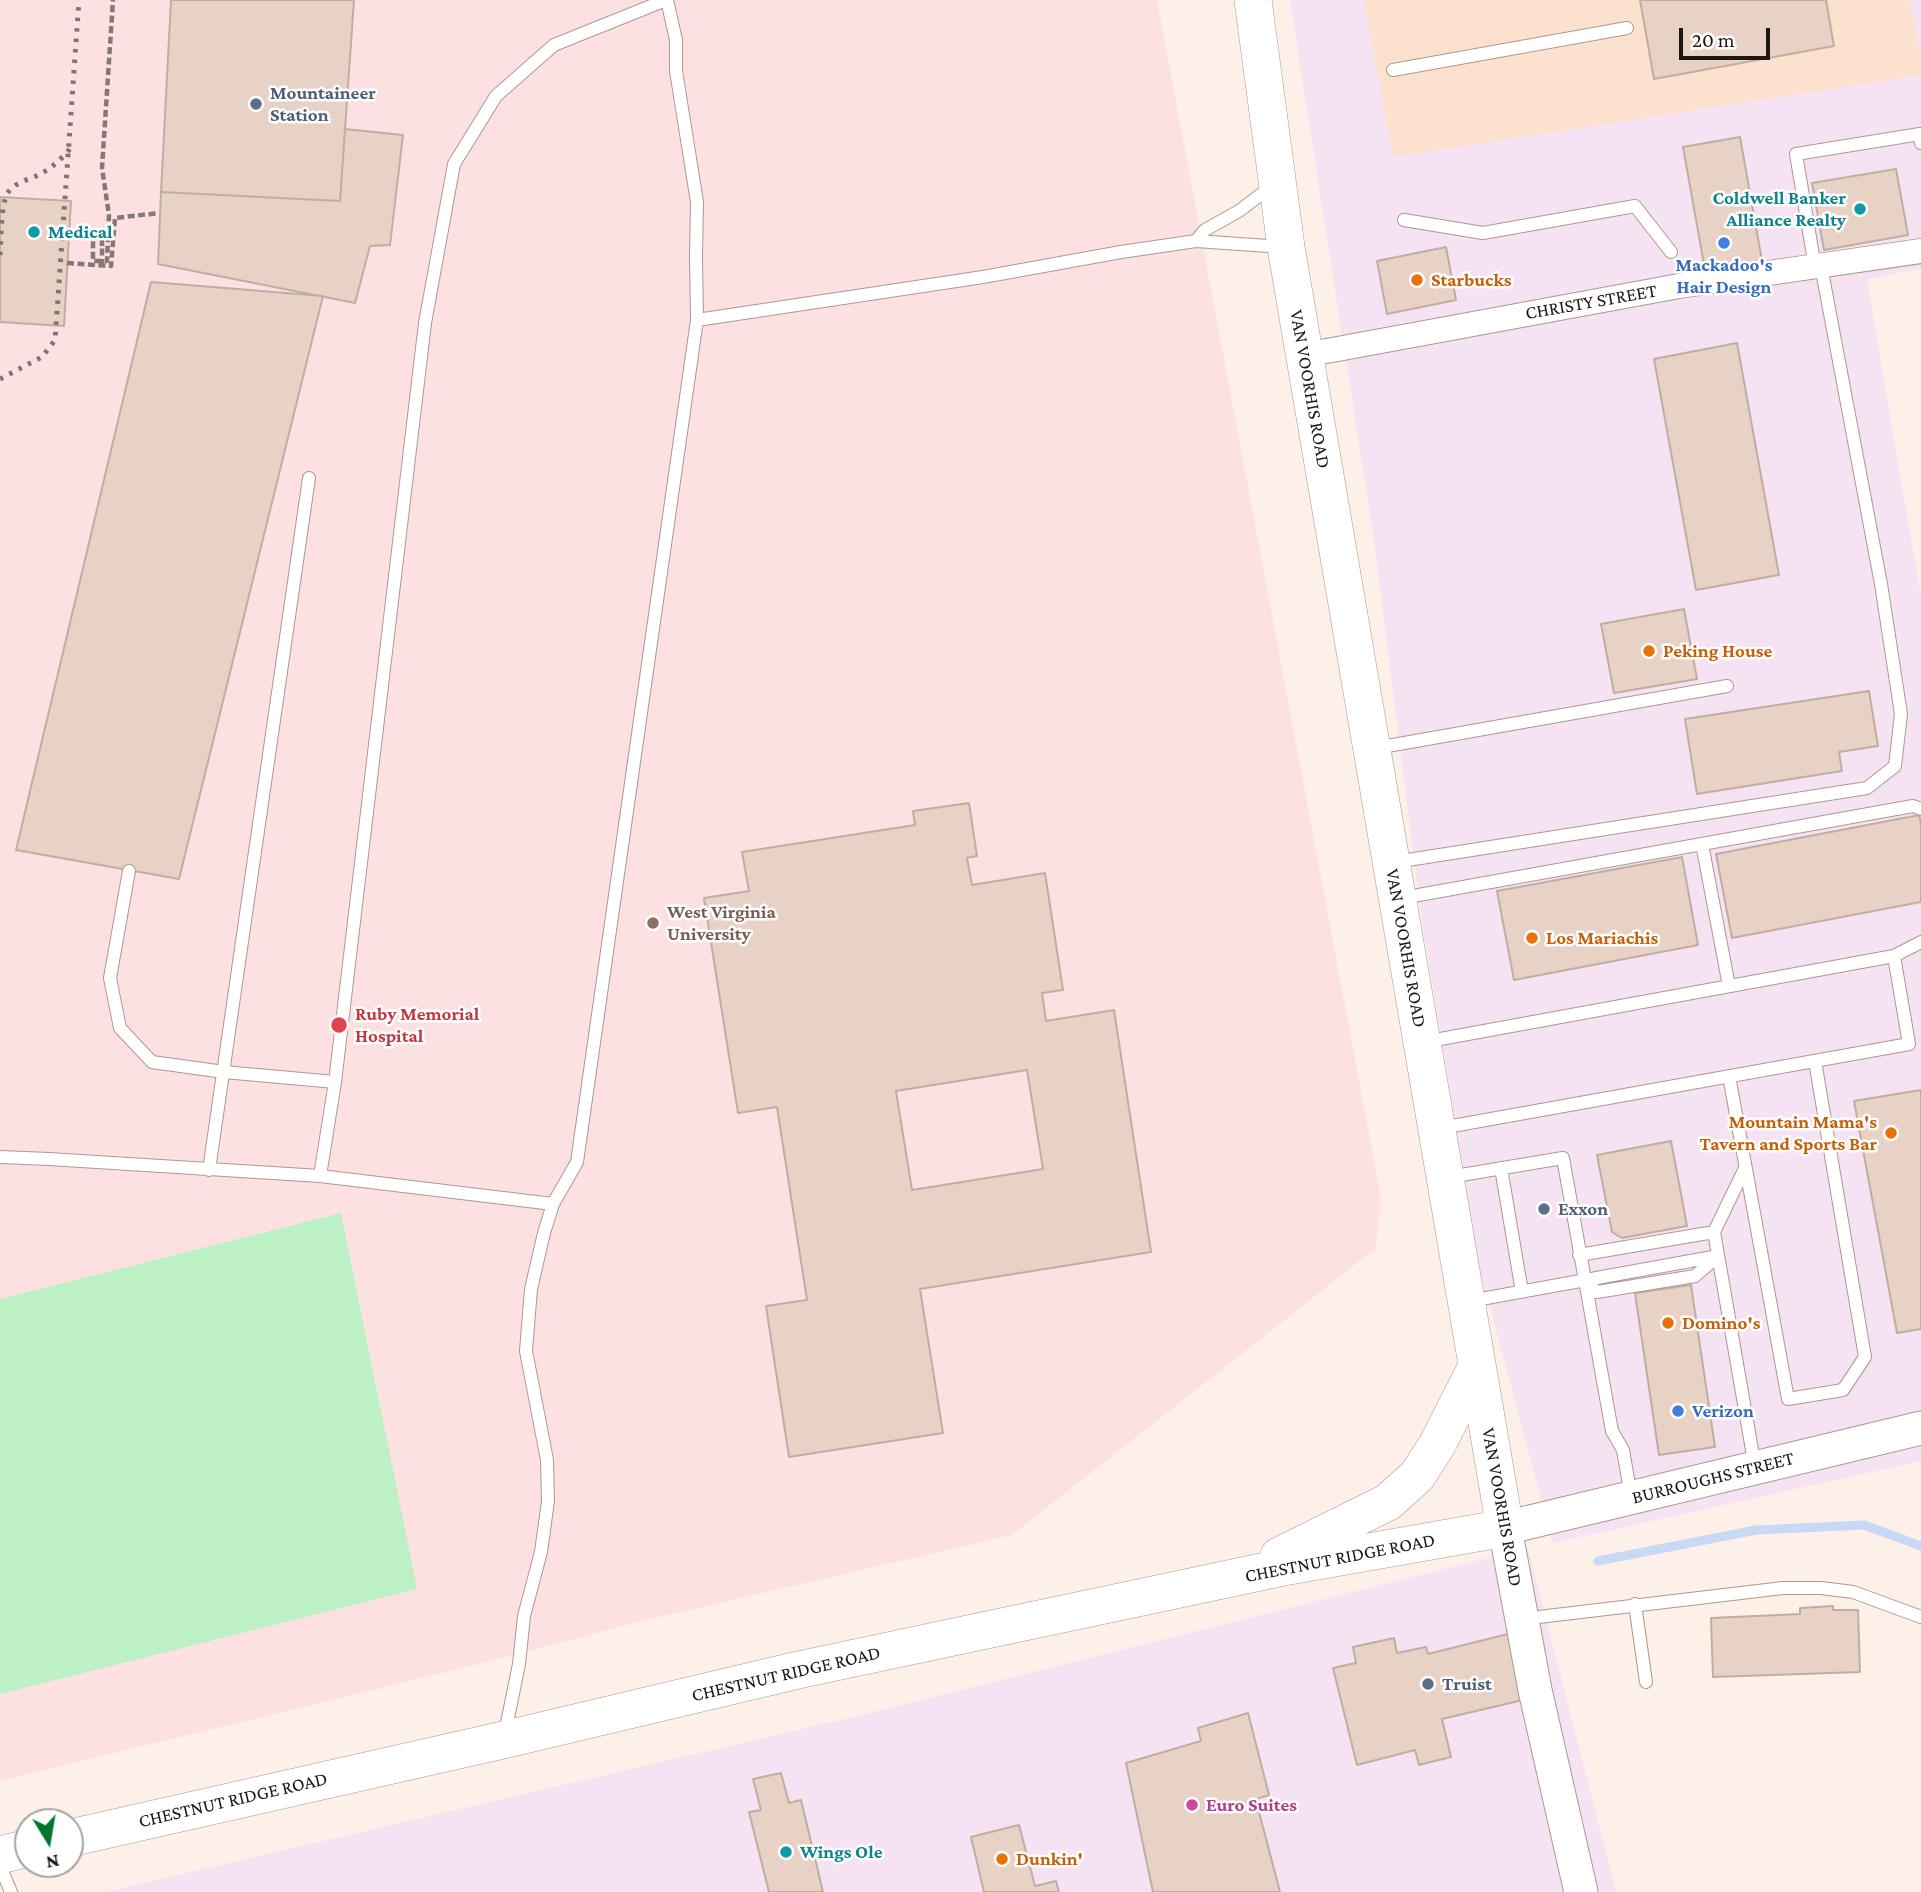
<!DOCTYPE html>
<html>
<head>
<meta charset="utf-8">
<style>
  body { margin:0 }
  #map { position:relative; width:1921px; height:1892px; overflow:hidden; background:#fdf0e8; font-family:"Crimson Pro",serif }
  canvas { display:block }
  .north { position:absolute; left:14px; top:1808px; width:70px; height:70px; box-sizing:border-box; background:#fff; border:2px solid #a5a2a0; border-radius:50%; rotate:169deg; font-size:19px; font-weight:700; line-height:28px; text-align:center; color:#1d1611 }
  .north::after { content:''; display:block; margin:auto; width:24px; height:32px; background:#00772d; clip-path:polygon(50% 0,100% 100%,50% 72%,0 100%) }
  .scale { position:absolute; left:1679px; top:28px; width:91px; height:32px; box-sizing:border-box; border:4px solid #1d1611; border-top:0; padding-left:9px; font-size:21px; line-height:24px; white-space:nowrap; color:#1d1611; -webkit-text-stroke:5px #fff; paint-order:stroke }
</style>
</head>
<body>
<div id="map">
<canvas width="1921" height="1892"></canvas>
<div class="north">N</div>
<div class="scale">20 m</div>
</div>
<script>
const context = document.querySelector('canvas').getContext('2d');
context.lineJoin = 'round';
function fill(path, color) { context.fillStyle = color; context.fill(path, 'evenodd'); }
function trace(path, color, width, dash) { context.strokeStyle = color; context.lineWidth = width; context.lineCap = dash ? 'butt' : 'round'; context.setLineDash(dash || []); context.stroke(path); }
function drawText(font, color, halo, rows, align = 'center') {
  context.font = font + ' "Crimson Pro",serif'; context.lineWidth = 5; context.setLineDash([]); context.textBaseline = 'middle'; context.strokeStyle = halo; context.fillStyle = color; for (const [text, x, y, turn = 0] of rows) {
    context.save(); context.translate(x, y); context.rotate((+turn || 0) * Math.PI / 180); context.textAlign = isNaN(turn) ? turn : align; if (halo) context.strokeText(text, 0, 0); context.fillText(text, 0, 0); context.restore();
  }
}
fill(new Path2D(`
  M 1290,0 L 1921,0 L 1921,268 L 1867,280 L 1921,597 L 1921,1461 L 1553,1543 L 1479,1267 L 1421,915 L 1375,547 Z
  M 1528,1548 L 1616,1892 L 105,1892 L 845,1719 Z`), '#f5e2f3');
fill(new Path2D(`
  M 1364,0 L 1909,0 L 1921,59 L 1921,75 L 1393,157 Z`), '#fde1cf');
fill(new Path2D(`
  M 0,0 L 1157,0 L 1381,1198 L 1376,1248 L 1012,1535 L 642,1621 L 487,1662 L 0,1781 Z`), '#fde1e2');
fill(new Path2D(`
  M 341,1213 L 417,1589 L 0,1694 L 0,1299 Z`), '#bbf1c5');
trace(new Path2D(`
  M 1598,1561 L 1756,1530 L 1864,1525 L 1921,1546`), '#c7d9f4', 9);
const building = new Path2D(`
  M 171,0 L 354,0 L 340,201 L 161,192 Z
  M 1640,0 L 1826,0 L 1834,46 L 1654,79 Z
  M 345,129 L 403,135 L 390,245 L 370,246 L 355,303 L 158,264 L 161,192 L 340,201 Z
  M 1740,137 L 1762,261 L 1705,270 L 1683,147 Z
  M 1896,169 L 1908,235 L 1824,250 L 1812,183 Z
  M 0,197 L 71,201 L 64,326 L 0,322 Z
  M 1446,247 L 1456,300 L 1387,314 L 1377,261 Z
  M 151,282 L 323,296 L 179,879 L 16,850 Z
  M 1737,343 L 1779,575 L 1696,590 L 1654,359 Z
  M 1684,609 L 1697,679 L 1614,693 L 1601,624 Z
  M 1869,691 L 1878,746 L 1839,752 L 1842,771 L 1697,794 L 1685,719 Z
  M 969,803 L 977,856 L 967,858 L 972,885 L 1045,873 L 1063,990 L 1042,993 L 1046,1021 L 1114,1010 L 1151,1252 L 920,1289 L 943,1433 L 789,1457 L 766,1306 L 807,1300 L 777,1107 L 738,1113 L 704,898 L 749,891 L 742,852 L 915,825 L 913,811 ZM 1027,1070 L 1043,1169 L 912,1190 L 896,1091 Z
  M 1919,815 L 1921,823 L 1921,902 L 1732,938 L 1716,854 Z
  M 1682,857 L 1698,945 L 1514,980 L 1497,891 Z
  M 1921,1090 L 1921,1329 L 1897,1333 L 1854,1101 Z
  M 1671,1141 L 1687,1226 L 1622,1238 L 1612,1232 L 1597,1155 Z
  M 1691,1285 L 1715,1447 L 1659,1455 L 1635,1293 Z
  M 1833,1606 L 1833,1610 L 1858,1610 L 1860,1672 L 1713,1677 L 1711,1618 L 1800,1614 L 1800,1608 Z
  M 1508,1634 L 1523,1700 L 1442,1719 L 1451,1757 L 1419,1765 L 1415,1750 L 1357,1765 L 1333,1668 L 1356,1663 L 1353,1647 L 1394,1638 L 1397,1653 L 1426,1647 L 1428,1654 Z
  M 1248,1713 L 1269,1795 L 1250,1801 L 1250,1809 L 1259,1812 L 1280,1892 L 1153,1892 L 1126,1763 L 1201,1741 L 1198,1728 Z
  M 781,1773 L 789,1803 L 801,1800 L 823,1892 L 769,1892 L 749,1812 L 761,1810 L 753,1779 Z
  M 1019,1825 L 1035,1886 L 1056,1881 L 1059,1892 L 984,1892 L 971,1837 Z`);
fill(building, '#e7d2c5');
trace(building, '#c1ada1', 2);
const lane = new Path2D(`
  M 1393,70 L 1627,28
  M 1404,220 L 1483,233 L 1635,206 L 1671,252
  M 1196,241 L 1205,230 L 1239,211 L 1272,186
  M 1815,267 L 1796,154 L 1920,134 L 1921,143
  M 697,320 L 983,277 L 1121,252 L 1196,241 L 1282,247
  M 1376,748 L 1727,686
  M 1702,844 L 1729,986
  M 1395,862 L 1867,788 L 1895,766 L 1901,714 L 1881,584 L 1821,266
  M 129,871 L 110,978 L 120,1028 L 152,1062 L 224,1072 L 335,1082
  M 1402,898 L 1913,806 L 1921,809
  M 1894,956 L 1921,942
  M 1424,1042 L 1894,956 L 1909,1044 L 1441,1128
  M 1729,1076 L 1788,1399 L 1843,1390 L 1865,1357 L 1815,1061
  M 0,1157 L 49,1159 L 320,1176 L 553,1204 L 577,1162 L 697,320 L 696,255 L 697,202 L 676,71 L 676,40 L 667,0
  M 1501,1168 L 1522,1292
  M 1745,1168 L 1714,1232 L 1755,1467
  M 209,1170 L 309,478
  M 320,1176 L 335,1082 L 425,323 L 454,164 L 496,96 L 554,45 L 666,0
  M 1449,1177 L 1563,1158 L 1612,1431 L 1623,1450 L 1631,1496
  M 1579,1255 L 1714,1232
  M 1584,1280 L 1597,1292 L 1695,1276 L 1718,1256
  M 1470,1301 L 1718,1256
  M 1635,1604 L 1646,1682
  M 1522,1619 L 1783,1588 L 1821,1588 L 1853,1592 L 1921,1617
  M 505,1733 L 519,1664 L 524,1616 L 541,1552 L 548,1501 L 547,1460 L 526,1351 L 531,1289 L 544,1233 L 553,1204
  M 0,1866 L 11,1892`);
const street = new Path2D(`
  M 1305,355 L 1679,286 L 1921,251`);
const secondary = new Path2D(`
  M 1581,1892 L 1535,1690 L 1505,1528 L 1921,1428`);
const primary = new Path2D(`
  M 1279,1556 L 1388,1502 L 1417,1476 L 1437,1445 L 1477,1366
  M 70,1838 L 503,1740 L 798,1670 L 1289,1566 L 1505,1528 L 1286,247 L 1253,0
  M 0,1855 L 28,1848`);
trace(lane, '#ad998d', 14);
trace(street, '#ad998d', 26);
trace(secondary, '#ad998d', 35);
trace(primary, '#ad998d', 38);
trace(new Path2D(`
  M 102,246 L 102,239 L 98,235 L 93,240 L 93,261 L 107,261 L 109,215 L 102,168 L 113,0
  M 67,263 L 111,266 L 115,218 L 159,213`), '#847a74', 4.5, [7, 3.5]);
trace(lane, '#fff', 12);
trace(street, '#fff', 24);
trace(secondary, '#fff', 33);
trace(primary, '#fff', 37);
trace(new Path2D(`
  M 0,255 C 1,241 1,205 7,194 C 14,182 29,180 40,174 C 52,168 61,159 70,149
  M 0,379 L 42,357 L 55,340 L 79,0`), '#7f766f', 5, [3.5, 7]);
trace(new Path2D(`
  M 102,266 L 102,246`), '#847a74', 4.5, [7, 3.5]);
for (const [x, y, r, color] of [
  [256,104,7,"#5c6f8a"],
  [1860,209,7,"#0f9aa8"],
  [34,232,7,"#0f9aa8"],
  [1724,243,7,"#3f7fe0"],
  [1417,280,7,"#e8710a"],
  [1649,651,7,"#e8710a"],
  [653,923,7,"#8d6e63"],
  [1532,938,7,"#e8710a"],
  [339,1025,9,"#e0444e"],
  [1891,1133,7,"#e8710a"],
  [1544,1209,7,"#5c6f8a"],
  [1668,1323,7,"#e8710a"],
  [1678,1411,7,"#3f7fe0"],
  [1428,1684,7,"#5c6f8a"],
  [1192,1805,7,"#d1479c"],
  [786,1852,7,"#0f9aa8"],
  [1002,1859,7,"#e8710a"]
]) { const dot = new Path2D(); dot.arc(x, y, r, 0, 2 * Math.PI); context.fillStyle = color; context.fill(dot); trace(dot, '#fff', 2.5); }
drawText('bold 19px', '#4e5e75', '#fff', [
  ["Mountaineer",270,93],
  ["Station",270,115],
  ["Exxon",1558,1209],
  ["Truist",1442,1684]
], 'left');
drawText('bold 19px', '#0d838f', '#fff', [
  ["Coldwell Banker",1846,198,"right"],
  ["Alliance Realty",1846,220,"right"],
  ["Medical",48,232],
  ["Wings Ole",800,1852]
], 'left');
drawText('bold 19px', '#366cbe', '#fff', [
  ["Mackadoo's",1724,265],
  ["Hair Design",1724,287],
  ["Verizon",1692,1411,"left"]
]);
drawText('bold 19px', '#c56008', '#fff', [
  ["Starbucks",1431,280],
  ["Peking House",1663,651],
  ["Los Mariachis",1546,938],
  ["Mountain Mama's",1877,1122,"right"],
  ["Tavern and Sports Bar",1877,1144,"right"],
  ["Domino's",1682,1323],
  ["Dunkin'",1016,1859]
], 'left');
drawText('19px', '#1d1611', '#fff', [
  ["CHRISTY STREET",1591,302,-10],
  ["VAN VOORHIS ROAD",1310,389,80],
  ["VAN VOORHIS ROAD",1406,948,80],
  ["BURROUGHS STREET",1713,1478,-14],
  ["VAN VOORHIS ROAD",1502,1507,80],
  ["CHESTNUT RIDGE ROAD",1340,1558,-11],
  ["CHESTNUT RIDGE ROAD",786,1674,-13],
  ["CHESTNUT RIDGE ROAD",233,1800,-13]
]);
drawText('bold 19px', '#785e54', '#fff', [
  ["West Virginia",667,912],
  ["University",667,934]
], 'left');
drawText('bold 19px', '#be3a42', '#fff', [
  ["Ruby Memorial",355,1014],
  ["Hospital",355,1036]
], 'left');
drawText('bold 19px', '#b23c85', '#fff', [
  ["Euro Suites",1206,1805]
], 'left');
</script>
</body>
</html>
